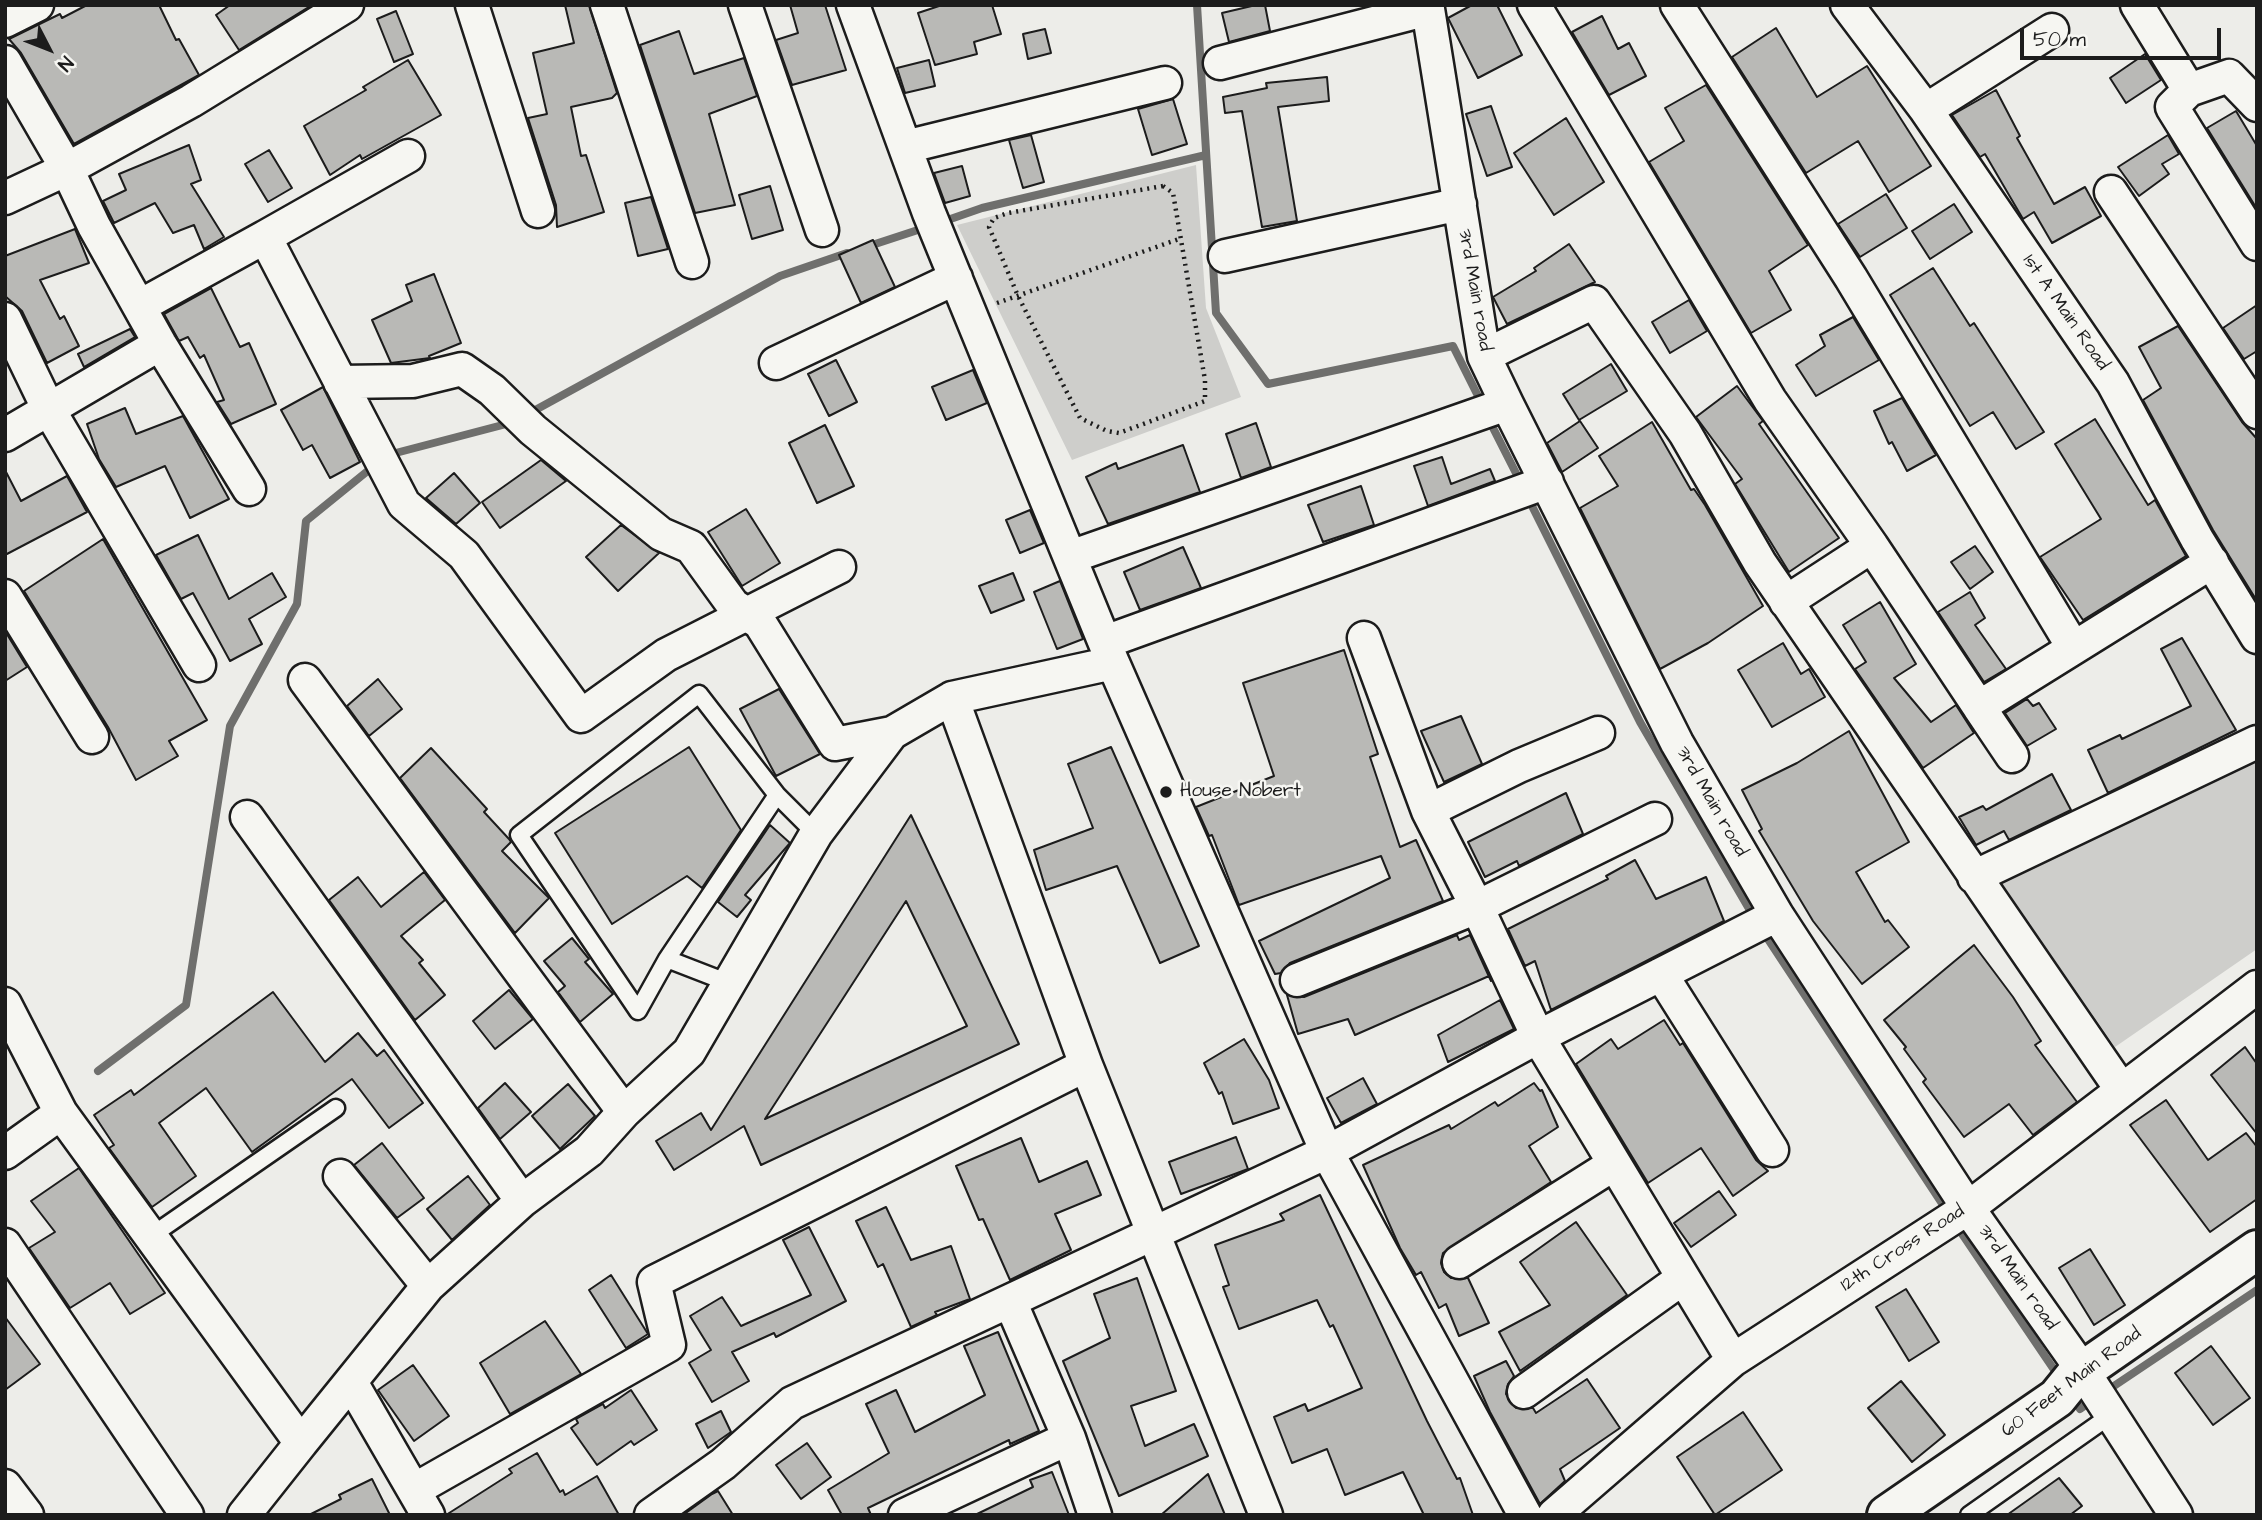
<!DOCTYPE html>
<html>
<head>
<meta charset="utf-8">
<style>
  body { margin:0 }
  #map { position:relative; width:2262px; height:1520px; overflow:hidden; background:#edede9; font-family:"Architects Daughter",sans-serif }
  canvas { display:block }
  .frame { position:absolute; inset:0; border:7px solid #1c1c1c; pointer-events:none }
  .north { position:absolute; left:14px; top:14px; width:70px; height:70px; -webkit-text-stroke:5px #f6f6f2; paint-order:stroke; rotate:132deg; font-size:19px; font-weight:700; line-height:28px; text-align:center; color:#1c1c1c }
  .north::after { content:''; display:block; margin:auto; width:24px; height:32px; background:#1c1c1c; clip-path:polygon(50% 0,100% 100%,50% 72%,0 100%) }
  .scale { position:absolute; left:2020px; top:28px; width:201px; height:32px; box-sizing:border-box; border:4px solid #1c1c1c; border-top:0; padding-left:9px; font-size:21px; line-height:24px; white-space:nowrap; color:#1c1c1c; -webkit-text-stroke:5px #f6f6f2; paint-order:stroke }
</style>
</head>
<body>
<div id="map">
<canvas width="2262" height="1520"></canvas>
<div class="frame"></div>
<div class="north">N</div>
<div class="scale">50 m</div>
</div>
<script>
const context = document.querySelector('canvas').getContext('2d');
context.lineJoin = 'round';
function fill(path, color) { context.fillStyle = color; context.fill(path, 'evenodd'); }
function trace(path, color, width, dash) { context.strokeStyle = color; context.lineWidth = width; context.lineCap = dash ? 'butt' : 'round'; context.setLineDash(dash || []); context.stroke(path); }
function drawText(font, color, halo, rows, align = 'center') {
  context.font = font + ' "Architects Daughter",sans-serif'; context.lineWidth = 5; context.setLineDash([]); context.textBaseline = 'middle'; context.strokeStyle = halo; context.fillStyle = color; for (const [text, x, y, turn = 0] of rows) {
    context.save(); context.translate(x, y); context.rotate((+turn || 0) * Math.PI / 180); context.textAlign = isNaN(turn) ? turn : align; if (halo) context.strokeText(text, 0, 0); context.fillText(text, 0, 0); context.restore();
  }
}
fill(new Path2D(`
  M 1196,165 L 1206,308 L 1241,397 L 1072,460 L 957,225 Z
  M 2257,756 L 2257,949 L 2115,1047 L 1998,878 Z`), '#cececb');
trace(new Path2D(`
  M 1197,5 L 1216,313 L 1268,384 L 1453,346 L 1483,406
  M 939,223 L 982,208 L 1206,155
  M 866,247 L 927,227
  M 528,414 L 780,276 L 847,253
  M 1488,418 L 1522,485
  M 388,455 L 514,422
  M 1527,496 L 1640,722 L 1755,919
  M 1762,930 L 1949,1214
  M 98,1071 L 186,1005 L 230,726 L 297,604 L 306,521 L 375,465
  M 1956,1225 L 2059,1377
  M 2105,1392 L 2257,1290
  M 2072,1397 L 2080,1409 L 2094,1399`), '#6f6f6d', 8);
const building = new Path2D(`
  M 87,5 L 159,5 L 176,40 L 179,39 L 199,75 L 74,144 L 21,53 L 9,39 L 60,14 L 62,18 Z
  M 230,5 L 312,5 L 239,50 L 216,15 Z
  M 565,5 L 589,5 L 617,93 L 612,98 L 571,107 L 581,156 L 586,155 L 604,212 L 557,227 L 556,205 L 528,118 L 547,114 L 533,53 L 574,43 Z
  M 790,5 L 825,5 L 846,70 L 792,85 L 776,40 L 798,33 Z
  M 942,5 L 992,5 L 1001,34 L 974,42 L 977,54 L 935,65 L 918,13 Z
  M 1256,5 L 1265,5 L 1270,31 L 1229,42 L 1222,13 Z
  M 1472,5 L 1497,5 L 1522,55 L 1478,78 L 1448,18 Z
  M 396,11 L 413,54 L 394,62 L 377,19 Z
  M 1602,16 L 1618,49 L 1629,43 L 1646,76 L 1609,95 L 1572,32 Z
  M 1776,28 L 1817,97 L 1867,66 L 1931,166 L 1889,192 L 1858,141 L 1806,173 L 1732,57 Z
  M 1045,29 L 1051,53 L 1028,59 L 1023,34 Z
  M 679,31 L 694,74 L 744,58 L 757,96 L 709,114 L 735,205 L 695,213 L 640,45 Z
  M 2145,54 L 2161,80 L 2126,103 L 2110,78 Z
  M 408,60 L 441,115 L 362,159 L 360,155 L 330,175 L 304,126 L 366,90 L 363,87 Z
  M 929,60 L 935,86 L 905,93 L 897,68 Z
  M 1327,77 L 1329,101 L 1278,107 L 1297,221 L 1262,227 L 1242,111 L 1225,113 L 1223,97 L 1267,88 L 1266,83 Z
  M 1706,85 L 1808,245 L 1769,271 L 1791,310 L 1751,333 L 1649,162 L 1684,141 L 1665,108 Z
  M 1996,90 L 2020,136 L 2017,138 L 2054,204 L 2085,187 L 2101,216 L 2052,243 L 2034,212 L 2023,219 L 1985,154 L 1980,157 L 1952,115 Z
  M 1173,99 L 1187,144 L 1152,155 L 1138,109 Z
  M 1491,106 L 1512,167 L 1487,176 L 1466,114 Z
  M 2236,111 L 2257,146 L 2257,209 L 2207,128 Z
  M 1566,118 L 1604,182 L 1554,215 L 1514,153 Z
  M 1031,135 L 1044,182 L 1023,188 L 1009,140 Z
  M 2168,135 L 2179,154 L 2162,164 L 2169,174 L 2139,196 L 2118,167 Z
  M 189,145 L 201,180 L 191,184 L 224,237 L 204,249 L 194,225 L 173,233 L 155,203 L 114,223 L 103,201 L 126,190 L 119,174 Z
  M 269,150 L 292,188 L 268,202 L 245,164 Z
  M 962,166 L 970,196 L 945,203 L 934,173 Z
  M 770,186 L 783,230 L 752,239 L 739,195 Z
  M 1886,194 L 1907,228 L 1860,257 L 1838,224 Z
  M 651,197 L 668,249 L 638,256 L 625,203 Z
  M 1954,204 L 1972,232 L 1930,259 L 1912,231 Z
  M 75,229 L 89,263 L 40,280 L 60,319 L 64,316 L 79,346 L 47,363 L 22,311 L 5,296 L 5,256 Z
  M 873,240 L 895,287 L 861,303 L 839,255 Z
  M 1569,244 L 1595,282 L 1507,324 L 1493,297 L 1536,271 L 1534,268 Z
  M 1933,268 L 1970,326 L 1974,323 L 2044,432 L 2016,449 L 1993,412 L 1970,426 L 1890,295 Z
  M 434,274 L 461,343 L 429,356 L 430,358 L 391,363 L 372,320 L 412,301 L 406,285 Z
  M 211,288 L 240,347 L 249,343 L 276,404 L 231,424 L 217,402 L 224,400 L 204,355 L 200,358 L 188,337 L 179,341 L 164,314 Z
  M 1689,300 L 1707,331 L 1670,353 L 1652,322 Z
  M 2257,305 L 2257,351 L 2244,359 L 2223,328 Z
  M 1853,317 L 1879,360 L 1816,396 L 1796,365 L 1825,346 L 1820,335 Z
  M 2178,326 L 2242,422 L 2257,439 L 2257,601 L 2213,530 L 2143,400 L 2161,388 L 2139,347 Z
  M 130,329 L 135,337 L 84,367 L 78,354 Z
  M 836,360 L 857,402 L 829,416 L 808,374 Z
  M 1611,364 L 1627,391 L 1579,420 L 1563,394 Z
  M 973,370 L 987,403 L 946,420 L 932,387 Z
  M 1737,386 L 1763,421 L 1759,424 L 1839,538 L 1789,572 L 1735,484 L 1742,479 L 1696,417 Z
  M 323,387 L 360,462 L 330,478 L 312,445 L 303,450 L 281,410 Z
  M 1902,398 L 1936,455 L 1907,471 L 1892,442 L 1889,444 L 1874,411 Z
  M 125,408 L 136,434 L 183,416 L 229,499 L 190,518 L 165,466 L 116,487 L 99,459 L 87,424 Z
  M 2095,419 L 2148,505 L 2155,500 L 2186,556 L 2083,620 L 2040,557 L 2101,519 L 2055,444 Z
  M 1580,421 L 1598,448 L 1562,472 L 1547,443 Z
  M 1652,422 L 1691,490 L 1694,489 L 1705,505 L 1763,606 L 1708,643 L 1660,669 L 1580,508 L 1618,486 L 1599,456 Z
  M 1256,423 L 1271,467 L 1241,478 L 1226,434 Z
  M 825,425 L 854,486 L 817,503 L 789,443 Z
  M 1183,445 L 1200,492 L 1108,524 L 1086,477 L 1116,463 L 1118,469 Z
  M 1442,457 L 1451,484 L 1490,469 L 1495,481 L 1428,506 L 1414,466 Z
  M 541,460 L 566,481 L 500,528 L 482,502 Z
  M 5,470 L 21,501 L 67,476 L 87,512 L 5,555 Z
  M 454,473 L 480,503 L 456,524 L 426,498 Z
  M 1361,486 L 1374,525 L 1323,542 L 1308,505 Z
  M 746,509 L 780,563 L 742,586 L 708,532 Z
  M 1030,510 L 1044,543 L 1020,553 L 1006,520 Z
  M 621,525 L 659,553 L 618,591 L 586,557 Z
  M 198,535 L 229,599 L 272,573 L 286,597 L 249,619 L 262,644 L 230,661 L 193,593 L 181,599 L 156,555 Z
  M 103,539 L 207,720 L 169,741 L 178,756 L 136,780 L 108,727 L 24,591 Z
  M 1975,546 L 1993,572 L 1970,589 L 1951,562 Z
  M 1183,547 L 1201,588 L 1140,610 L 1124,572 Z
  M 1013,573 L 1024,600 L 991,613 L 979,586 Z
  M 1060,581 L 1083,639 L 1057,649 L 1034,592 Z
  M 1970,592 L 1985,618 L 1975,625 L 2006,669 L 1984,682 L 1938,612 Z
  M 1880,602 L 1916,664 L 1894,678 L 1931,722 L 1956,705 L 1974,733 L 1923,768 L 1855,669 L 1866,662 L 1843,625 Z
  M 5,631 L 27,667 L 5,681 Z
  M 2182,638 L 2236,730 L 2108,793 L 2088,750 L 2120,735 L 2122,739 L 2191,706 L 2161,649 Z
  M 1783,643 L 1801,674 L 1809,669 L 1825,697 L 1772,727 L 1738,670 Z
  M 1344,650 L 1378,754 L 1370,757 L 1400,847 L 1416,840 L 1443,901 L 1290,963 L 1281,973 L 1275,974 L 1259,941 L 1390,878 L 1381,856 L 1239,905 L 1212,835 L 1209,836 L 1196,807 L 1274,776 L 1243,683 Z
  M 378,679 L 402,709 L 369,736 L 347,706 Z
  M 779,689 L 820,754 L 776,776 L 740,709 Z
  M 2027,699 L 2033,706 L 2039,703 L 2056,729 L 2027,746 L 2005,713 Z
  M 1461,716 L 1482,764 L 1444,782 L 1421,731 Z
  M 1849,731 L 1909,842 L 1856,872 L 1885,922 L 1888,920 L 1909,947 L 1862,984 L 1813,921 L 1759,831 L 1762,829 L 1742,790 L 1797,763 Z
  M 689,747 L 741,830 L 702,888 L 687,876 L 612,924 L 555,833 Z
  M 1111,747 L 1199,946 L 1160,963 L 1117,866 L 1046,890 L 1034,850 L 1093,828 L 1068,764 Z
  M 431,748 L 487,809 L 484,812 L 509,839 L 511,842 L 502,851 L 549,898 L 515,933 L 400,778 Z
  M 2052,774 L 2071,810 L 2009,840 L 2004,831 L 1976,845 L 1959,817 L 1983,806 L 1986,810 Z
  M 1566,793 L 1583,834 L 1519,866 L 1517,861 L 1485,877 L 1468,842 Z
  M 911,815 L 1019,1044 L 761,1165 L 744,1126 L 674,1170 L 656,1141 L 701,1113 L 711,1130 ZM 906,901 L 967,1026 L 765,1119 Z
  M 770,825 L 790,843 L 745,895 L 751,900 L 737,917 L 718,902 Z
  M 1635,860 L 1656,899 L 1706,877 L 1724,921 L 1551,1010 L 1535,961 L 1525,966 L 1508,929 L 1608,879 L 1606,876 Z
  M 424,872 L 445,900 L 401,936 L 423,960 L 419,963 L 445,995 L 415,1020 L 329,900 L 358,877 L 381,907 Z
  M 1457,935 L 1459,940 L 1470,935 L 1491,981 L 1489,976 L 1355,1035 L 1348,1019 L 1298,1034 L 1287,995 L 1304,997 Z
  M 572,938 L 589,959 L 585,962 L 613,994 L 580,1022 L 558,992 L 565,986 L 544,961 Z
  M 1974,945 L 2013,997 L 2041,1041 L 2035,1045 L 2077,1102 L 2033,1135 L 2009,1104 L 1964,1137 L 1923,1082 L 1926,1079 L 1904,1049 L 1906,1047 L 1884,1020 Z
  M 509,990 L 533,1019 L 495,1049 L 473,1021 Z
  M 273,992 L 325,1062 L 358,1033 L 377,1056 L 384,1050 L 423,1103 L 389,1128 L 352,1079 L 252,1152 L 206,1088 L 159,1123 L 196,1176 L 152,1207 L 109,1148 L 114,1145 L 94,1115 L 131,1090 L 134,1095 Z
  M 1500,1000 L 1514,1029 L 1448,1062 L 1438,1035 Z
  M 1664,1020 L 1680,1045 L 1683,1043 L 1756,1160 L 1768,1171 L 1733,1196 L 1701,1148 L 1648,1183 L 1576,1064 L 1611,1039 L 1618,1049 Z
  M 1244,1039 L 1269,1080 L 1279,1108 L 1233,1124 L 1222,1092 L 1219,1094 L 1204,1063 Z
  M 2245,1047 L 2257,1064 L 2257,1134 L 2211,1075 Z
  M 1363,1078 L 1377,1104 L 1341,1123 L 1327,1098 Z
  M 505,1083 L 531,1112 L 500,1139 L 478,1108 Z
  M 1534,1083 L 1540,1091 L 1542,1090 L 1558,1127 L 1529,1146 L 1551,1182 L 1443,1253 L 1441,1263 L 1444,1272 L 1451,1278 L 1468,1278 L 1489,1323 L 1459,1336 L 1446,1304 L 1439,1308 L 1421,1272 L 1416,1275 L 1400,1248 L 1363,1165 L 1449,1125 L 1451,1129 L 1495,1102 L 1498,1106 Z
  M 568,1084 L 595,1116 L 560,1149 L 532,1116 Z
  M 2166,1100 L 2208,1160 L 2246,1133 L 2257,1147 L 2257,1199 L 2210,1232 L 2130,1125 Z
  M 1236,1137 L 1248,1169 L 1181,1194 L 1169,1162 Z
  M 1021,1138 L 1039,1182 L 1087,1161 L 1101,1195 L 1055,1214 L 1071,1250 L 1010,1280 L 983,1219 L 979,1220 L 956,1166 Z
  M 382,1143 L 424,1198 L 397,1218 L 354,1165 Z
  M 79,1168 L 165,1293 L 130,1314 L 110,1283 L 70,1308 L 29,1248 L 55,1232 L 31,1201 Z
  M 468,1176 L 490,1205 L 452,1240 L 427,1209 Z
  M 1719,1191 L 1736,1215 L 1691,1247 L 1674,1223 Z
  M 1320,1195 L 1427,1421 L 1457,1479 L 1460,1478 L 1473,1515 L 1424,1515 L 1403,1472 L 1345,1495 L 1327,1449 L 1292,1463 L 1274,1417 L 1305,1404 L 1308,1411 L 1362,1388 L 1333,1325 L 1330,1327 L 1317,1300 L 1239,1329 L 1223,1287 L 1229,1285 L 1215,1245 L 1284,1220 L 1280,1214 Z
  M 886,1207 L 911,1260 L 951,1246 L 970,1299 L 935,1312 L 937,1315 L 911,1327 L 883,1264 L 878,1267 L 856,1221 Z
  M 1576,1222 L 1627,1295 L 1520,1371 L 1499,1332 L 1550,1305 L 1520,1262 Z
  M 809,1227 L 846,1301 L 776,1337 L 774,1333 L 732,1352 L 749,1381 L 712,1402 L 689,1363 L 711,1350 L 690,1316 L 722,1297 L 741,1326 L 811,1295 L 783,1240 Z
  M 2090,1249 L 2125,1305 L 2094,1325 L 2059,1268 Z
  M 611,1275 L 648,1334 L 626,1348 L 589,1290 Z
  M 1137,1278 L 1176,1391 L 1131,1406 L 1145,1446 L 1194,1424 L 1208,1456 L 1119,1496 L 1063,1361 L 1110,1338 L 1094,1294 Z
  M 1906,1289 L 1939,1342 L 1909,1361 L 1876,1307 Z
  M 5,1317 L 40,1364 L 5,1390 Z
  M 545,1321 L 581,1374 L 510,1414 L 480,1363 Z
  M 998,1332 L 1039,1431 L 1010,1444 L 1009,1440 L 868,1508 L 871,1515 L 842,1515 L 828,1490 L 889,1453 L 866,1404 L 896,1390 L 915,1432 L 985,1395 L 964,1346 Z
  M 2211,1346 L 2250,1398 L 2213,1425 L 2175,1373 Z
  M 1506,1361 L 1514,1376 L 1508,1384 L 1506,1394 L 1516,1408 L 1533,1408 L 1536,1413 L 1587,1379 L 1620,1428 L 1560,1469 L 1565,1481 L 1540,1504 L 1490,1412 L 1474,1376 Z
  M 413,1365 L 449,1416 L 414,1441 L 378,1390 Z
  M 1901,1381 L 1945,1435 L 1912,1462 L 1868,1408 Z
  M 631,1390 L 657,1430 L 634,1445 L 631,1441 L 597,1465 L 571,1428 L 578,1423 L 576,1419 L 603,1404 L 605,1408 Z
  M 721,1411 L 731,1432 L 708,1448 L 696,1424 Z
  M 1743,1412 L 1782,1470 L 1715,1515 L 1677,1457 Z
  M 807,1443 L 831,1477 L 801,1499 L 776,1465 Z
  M 537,1453 L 560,1492 L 563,1490 L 565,1495 L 597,1476 L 619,1515 L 446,1515 L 512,1473 L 509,1469 Z
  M 1052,1472 L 1069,1515 L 975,1515 L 1033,1487 L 1030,1480 Z
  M 1208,1474 L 1225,1515 L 1161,1515 Z
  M 2059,1478 L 2082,1506 L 2070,1515 L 2007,1515 Z
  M 372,1479 L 390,1515 L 309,1515 L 341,1499 L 339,1495 Z
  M 718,1491 L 733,1515 L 683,1515 L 712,1494 Z`);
fill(building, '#b9b9b6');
trace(building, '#1c1c1c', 2);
const service = new Path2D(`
  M 777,795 L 667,959 L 638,1011 L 519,835 L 699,694 L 777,795 L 816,834
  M 667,959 L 729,983
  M 151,1236 L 336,1108
  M 1969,1515 L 2111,1415`);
const minor = new Path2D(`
  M 472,5 L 538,211
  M 607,5 L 692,262
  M 745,5 L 822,230
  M 853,5 L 929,213 L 1113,663
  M 1534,5 L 1770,400 L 1872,546 L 1979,707 L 2212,562
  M 1677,5 L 1851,278 L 2073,647
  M 1847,5 L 1926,110 L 2113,383 L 2197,539 L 2257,637
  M 2137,5 L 2189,90 L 2172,107 L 2257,244
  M 5,21 L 37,5
  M 5,62 L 67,169 L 94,226 L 160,344 L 249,489
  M 1220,63 L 1428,9 L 1484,356 L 1507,404 L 1677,743 L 1777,915 L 1968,1208 L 2083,1371 L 2176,1515
  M 2189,90 L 2229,76 L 2257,105
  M 1926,110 L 2052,30
  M 905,147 L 1165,83
  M 408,156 L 265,237 L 404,504 L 464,555 L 581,716 L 666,655 L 839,567
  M 2111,192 L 2257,412
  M 5,198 L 67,169 L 191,101 L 347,5
  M 1225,256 L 1460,204
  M 140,306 L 265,237
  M 5,319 L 48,408 L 199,665
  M 1484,356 L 1594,302 L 1685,433 L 1760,563 L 2121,1089
  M 776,363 L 956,278
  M 340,382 L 413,381 L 462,369 L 492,390 L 533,430 L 661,534 L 691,547 L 733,605 L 760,623 L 835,744 L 892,733
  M 5,435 L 160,344
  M 1070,557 L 1507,404
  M 5,596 L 92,737
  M 1786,602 L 1872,546
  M 1105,642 L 1547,482
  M 305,680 L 624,1112
  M 952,698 L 1086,1065 L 1266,1515
  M 1979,707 L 2012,756
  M 1428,811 L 1519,766 L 1598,733
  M 247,817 L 522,1201
  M 1655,819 L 1477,907 L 1538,1037 L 1733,1360
  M 1974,877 L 2257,742
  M 1661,974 L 1772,1150
  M 1297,980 L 1477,907 L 1428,811 L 1364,638
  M 5,1004 L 61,1113 L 301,1443 L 428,1286 L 522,1201 L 589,1151 L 624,1112 L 689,1052 L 816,834 L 892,733 L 952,698 L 1113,663 L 1327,1152 L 1525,1515
  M 5,1153 L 61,1113
  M 340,1176 L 428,1286
  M 5,1245 L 187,1515
  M 1459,1262 L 1614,1164
  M 1010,1301 L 1069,1438 L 1095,1515
  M 351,1382 L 428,1515
  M 1524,1392 L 1683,1278
  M 5,1486 L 27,1515
  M 414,1490 L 669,1345 L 654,1282 L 1086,1065
  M 244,1515 L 301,1443
  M 651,1515 L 723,1464 L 792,1403 L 1327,1152 L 1538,1037 L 1777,915
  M 905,1515 L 1069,1438
  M 1554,1515 L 1733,1360 L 1968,1208 L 2257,987`);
const tertiary = new Path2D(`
  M 1887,1515 L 2057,1398 L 2074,1377 L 2257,1250`);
trace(service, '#1c1c1c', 21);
trace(minor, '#1c1c1c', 37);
trace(tertiary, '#1c1c1c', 44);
trace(new Path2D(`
  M 1163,186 L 1173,193 L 1205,380 L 1205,401 L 1119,433 L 1107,431 L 1080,418 L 1018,296 L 989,227 L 994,218 L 1008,213 Z
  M 997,303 L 1179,239`), '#1c1c1c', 4.5, [2, 5]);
trace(service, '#f6f6f2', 16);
trace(minor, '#f6f6f2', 32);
trace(tertiary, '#f6f6f2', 38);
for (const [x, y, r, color] of [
  [1166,792,7,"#1c1c1c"]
]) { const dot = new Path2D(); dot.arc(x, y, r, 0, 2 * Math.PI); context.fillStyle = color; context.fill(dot); trace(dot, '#f6f6f2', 2.5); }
drawText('19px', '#1c1c1c', '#f6f6f2', [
  ["3rd Main road",1474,290,80],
  ["1st A Main Road",2065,313,55],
  ["3rd Main road",1711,802,60],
  ["12th Cross Road",1903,1249,-33],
  ["3rd Main road",2017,1278,55],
  ["60 Feet Main Road",2072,1383,-37]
]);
drawText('19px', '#1c1c1c', '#f6f6f2', [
  ["House Nobert",1180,792]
], 'left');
</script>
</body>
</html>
